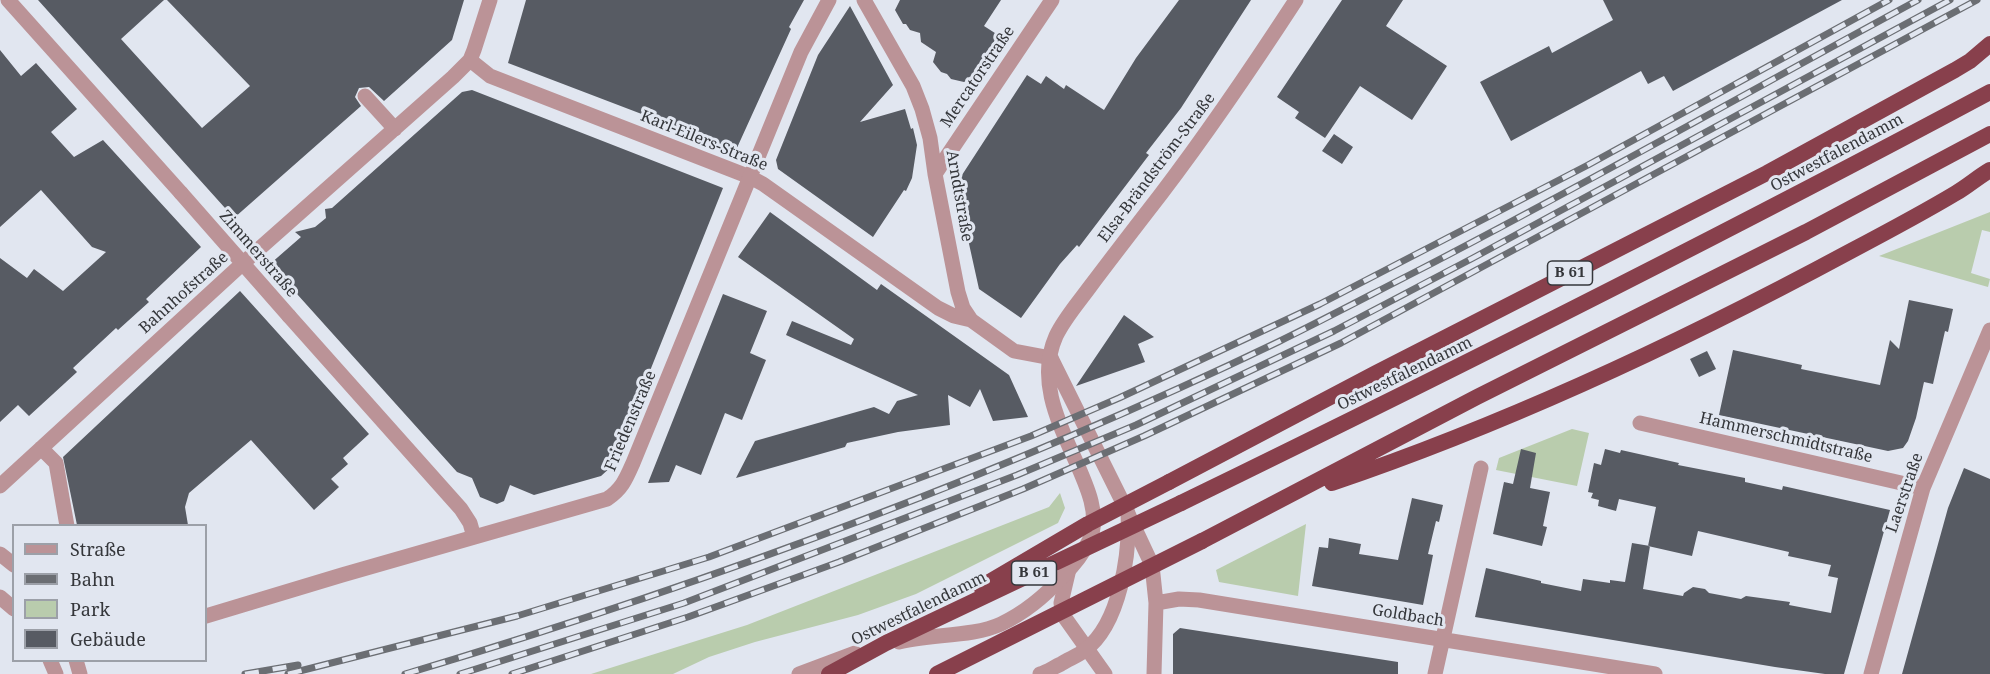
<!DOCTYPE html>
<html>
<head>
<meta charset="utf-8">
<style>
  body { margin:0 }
  #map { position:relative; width:1990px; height:674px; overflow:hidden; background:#e1e6f0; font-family:"Noto Serif",serif }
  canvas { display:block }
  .legend { position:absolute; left:12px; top:524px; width:195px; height:138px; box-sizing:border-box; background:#e1e6f0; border:2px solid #9ca0a8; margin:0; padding:8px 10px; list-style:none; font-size:18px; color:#35373b }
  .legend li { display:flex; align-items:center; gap:12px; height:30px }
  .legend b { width:30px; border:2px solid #9ca0a8 }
</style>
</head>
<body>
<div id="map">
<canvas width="1990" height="674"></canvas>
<ul class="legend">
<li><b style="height:8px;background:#bb9397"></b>Straße</li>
<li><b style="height:8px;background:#6b6e73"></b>Bahn</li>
<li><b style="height:16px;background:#b9ccad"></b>Park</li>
<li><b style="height:16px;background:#575b63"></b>Gebäude</li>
</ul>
</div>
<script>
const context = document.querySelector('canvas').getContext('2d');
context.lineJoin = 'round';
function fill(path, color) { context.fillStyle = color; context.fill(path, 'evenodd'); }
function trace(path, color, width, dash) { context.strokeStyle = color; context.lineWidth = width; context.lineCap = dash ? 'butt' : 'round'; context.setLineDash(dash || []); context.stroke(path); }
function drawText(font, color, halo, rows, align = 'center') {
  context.font = font + ' "Noto Serif",serif'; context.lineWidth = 6; context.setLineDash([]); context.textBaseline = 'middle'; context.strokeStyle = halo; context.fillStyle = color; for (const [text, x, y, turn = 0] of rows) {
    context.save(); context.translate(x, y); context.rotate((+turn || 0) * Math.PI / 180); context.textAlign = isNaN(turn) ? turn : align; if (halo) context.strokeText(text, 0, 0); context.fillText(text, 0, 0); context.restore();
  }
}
fill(new Path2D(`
  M 1990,212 L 1990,232 L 1982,230 L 1971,273 L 1990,279 L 1988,287 L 1879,256 Z
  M 1572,429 L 1589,433 L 1577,486 L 1496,470 L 1499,458 Z
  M 1060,493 L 1065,508 L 1058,523 L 916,594 L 858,615 L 755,642 L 709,657 L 673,674 L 591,674 L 747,625 L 1049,507 Z
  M 1306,524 L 1298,596 L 1219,582 L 1216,570 Z`), '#b9ccad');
fill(new Path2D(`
  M 38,0 L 164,0 L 121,39 L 202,128 L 250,86 L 167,0 L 464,0 L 452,40 L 384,101 L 369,87 L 359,88 L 355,97 L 361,106 L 234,218 Z
  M 526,0 L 804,0 L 789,27 L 791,29 L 736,150 L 508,63 Z
  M 900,0 L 1001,0 L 984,26 L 998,35 L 981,65 L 969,79 L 964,82 L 951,79 L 947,74 L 941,72 L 933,62 L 936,52 L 921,42 L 920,33 L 910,30 L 906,24 L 903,24 L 895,10 Z
  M 1179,0 L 1251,0 L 1181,108 L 1146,153 L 1149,155 L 1079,247 L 1077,245 L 1060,264 L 1021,318 L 979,289 L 958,194 L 962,175 L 1027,75 L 1041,84 L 1046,76 L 1064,89 L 1066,85 L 1104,110 L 1136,58 Z
  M 1342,0 L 1403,0 L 1386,26 L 1447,66 L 1412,120 L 1360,86 L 1325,138 L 1295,118 L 1299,112 L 1277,97 Z
  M 1603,0 L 1842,0 L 1673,91 L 1664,76 L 1648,84 L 1641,71 L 1511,141 L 1480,82 L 1549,46 L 1552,53 L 1613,20 Z
  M 850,6 L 893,85 L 860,122 L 905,109 L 911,129 L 913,128 L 917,145 L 912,178 L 906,191 L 904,190 L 873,237 L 778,169 L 776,160 L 818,55 Z
  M 0,50 L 21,76 L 36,63 L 77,109 L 51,132 L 74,157 L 103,140 L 201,247 L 146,299 L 149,302 L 118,330 L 116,328 L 73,368 L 77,372 L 29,416 L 18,405 L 0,422 L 0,258 L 27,278 L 34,269 L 63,291 L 106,252 L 92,247 L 41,190 L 0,227 Z
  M 472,90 L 723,188 L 612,466 L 601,476 L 534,495 L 510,485 L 504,501 L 497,504 L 480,497 L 472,478 L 457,472 L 270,264 L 301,237 L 295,232 L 315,227 L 326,218 L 325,209 L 332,208 L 462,92 Z
  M 1334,134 L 1353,147 L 1342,164 L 1322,151 Z
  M 770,212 L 877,290 L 881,284 L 1009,375 L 1028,417 L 993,421 L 980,389 L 970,407 L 948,395 L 950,425 L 898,432 L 847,443 L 845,447 L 736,478 L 755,441 L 874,407 L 889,414 L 897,401 L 918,395 L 786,335 L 792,321 L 851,345 L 854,339 L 738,257 Z
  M 240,291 L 369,434 L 343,458 L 348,464 L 331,479 L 339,487 L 314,510 L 251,440 L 189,493 L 185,507 L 188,525 L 77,525 L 63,457 Z
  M 723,294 L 767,311 L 750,353 L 766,360 L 742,420 L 725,413 L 701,475 L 676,465 L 669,482 L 648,483 Z
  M 1909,300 L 1953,309 L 1948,332 L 1945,331 L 1933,384 L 1924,382 L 1916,418 L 1908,441 L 1903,448 L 1888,451 L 1719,415 L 1733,350 L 1802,365 L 1801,369 L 1880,385 L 1890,340 L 1899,349 Z
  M 1124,315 L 1154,337 L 1138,344 L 1145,362 L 1076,386 Z
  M 1707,351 L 1716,369 L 1699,377 L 1690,359 Z
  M 1521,449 L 1536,453 L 1530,488 L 1550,492 L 1543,526 L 1547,527 L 1542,546 L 1493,534 L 1504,482 L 1513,484 Z
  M 1605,449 L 1620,453 L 1621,450 L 1679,463 L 1678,465 L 1745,478 L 1745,482 L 1782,490 L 1783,486 L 1890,510 L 1844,674 L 1825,674 L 1775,667 L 1475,617 L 1486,568 L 1541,581 L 1541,583 L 1581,591 L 1583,579 L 1610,583 L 1610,580 L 1625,582 L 1632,543 L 1650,546 L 1643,589 L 1683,596 L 1684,593 L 1693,587 L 1705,589 L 1709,593 L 1741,599 L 1746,596 L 1790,602 L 1789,605 L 1831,613 L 1838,578 L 1828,576 L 1831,565 L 1788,556 L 1789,552 L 1698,531 L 1692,556 L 1648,546 L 1656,507 L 1619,499 L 1616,511 L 1598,506 L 1599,500 L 1591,498 L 1593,493 L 1588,492 L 1594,463 L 1601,465 Z
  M 1964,468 L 1990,479 L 1990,674 L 1902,674 L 1948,508 Z
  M 1412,498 L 1443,505 L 1439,522 L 1436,521 L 1428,554 L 1433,555 L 1423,605 L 1312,586 L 1319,547 L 1328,548 L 1329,538 L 1361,544 L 1359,554 L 1398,560 Z
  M 1180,628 L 1398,662 L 1398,674 L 1173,674 L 1173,634 Z`), '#575b63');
trace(new Path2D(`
  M 470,60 L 490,76 L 750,177
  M 365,96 L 395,129
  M 181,193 L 289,316
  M 41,448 L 56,463 L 67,526
  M 0,486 L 242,264 L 453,77 L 470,60 L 474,50 L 490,0`), '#bb9397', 15);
trace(new Path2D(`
  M 8,0 L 181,193
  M 864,0 L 913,86 L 922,109 L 930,138 L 935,174 L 958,292 L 963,308 L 971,320 L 1014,351 L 1051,358
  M 935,174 L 1052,0
  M 750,177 L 763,184 L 938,308 L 954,316 L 971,320
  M 289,316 L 461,509 L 470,523 L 474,537
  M 1640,423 L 1923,488
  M 1129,516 L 1152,565 L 1156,603 L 1154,674
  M 1069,569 L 1061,603 L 1063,615 L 1105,674
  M 1156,603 L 1179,599 L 1199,600 L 1655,674
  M 206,616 L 342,575 L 607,499 C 622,489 626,479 633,463 L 801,52 L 829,0
  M 1435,674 L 1481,468
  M 1871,674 L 1923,488 L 1990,330`), '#bb9397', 15);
trace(new Path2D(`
  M 0,554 L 14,565
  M 0,597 L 14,609
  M 899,642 C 930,634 973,637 1001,624 C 1026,612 1044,597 1062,577 C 1072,567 1083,554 1089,541 C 1115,488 1022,412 1056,336 C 1064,319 1078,303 1089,288 C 1113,256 1137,225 1161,194 C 1209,131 1253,66 1296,0
  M 50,660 L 56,674
  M 76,660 L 80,674
  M 799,674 L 855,653
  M 1040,674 C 1047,672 1054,667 1061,664 C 1068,659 1078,656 1085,650 C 1120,624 1130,554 1128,513 L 1051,358`), '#bb9397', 15);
trace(new Path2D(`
  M 1169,482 L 1376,373 L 1767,173 L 1955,70 L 1970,61 L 1990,44
  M 1332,483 C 1512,422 1682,342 1849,252 C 1885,233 1921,214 1956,193 C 1968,186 1978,177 1990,170
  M 1181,503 C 1454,370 1723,235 1990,92
  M 1202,541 L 1477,397 L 1806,232 L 1990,134`), '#88404c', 16);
const rail = new Path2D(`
  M 245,674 L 298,665
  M 288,674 L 517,616 L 709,557 L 1031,436 L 1119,398 L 1320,304 L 1588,165 L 1889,0
  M 405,674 C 704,585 997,477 1278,342 C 1325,319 1372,294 1419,270 C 1587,183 1752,90 1918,0
  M 460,674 L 684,603 L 1017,475 L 1136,425 L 1334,331 L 1473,258 L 1950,0
  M 512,674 L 688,617 L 839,562 L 1023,489 L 1144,436 L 1341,343 L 1977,0`);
trace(rail, '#6b6e73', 7);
trace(rail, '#e1e6f0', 4.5, [14]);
trace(new Path2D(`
  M 981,587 L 1088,524 L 1169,482
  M 829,674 L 886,643 L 1181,503
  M 937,674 L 1202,541`), '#88404c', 16);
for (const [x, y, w] of [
  [1570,273,45],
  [1034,573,45]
]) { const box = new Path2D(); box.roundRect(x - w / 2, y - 12, w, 24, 4.5); context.fillStyle = '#e1e6f0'; context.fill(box); trace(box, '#35373b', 1.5); }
drawText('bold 15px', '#35373b', null, [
  ["B 61",1570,273],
  ["B 61",1034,573]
]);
drawText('16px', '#35373b', '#e1e6f0', [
  ["Mercatorstraße",978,77,-56],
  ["Karl-Eilers-Straße",704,141,22],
  ["Ostwestfalendamm",1837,153,-28],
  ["Elsa-Brändström-Straße",1157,168,-53],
  ["Arndtstraße",959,196,80],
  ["Zimmerstraße",258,254,49],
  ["Bahnhofstraße",184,293,-42],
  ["Ostwestfalendamm",1405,374,-26],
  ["Friedenstraße",631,421,-67],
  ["Hammerschmidtstraße",1786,438,13],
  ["Laerstraße",1905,493,-71],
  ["Ostwestfalendamm",919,609,-26],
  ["Goldbach",1408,616,9]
]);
</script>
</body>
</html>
